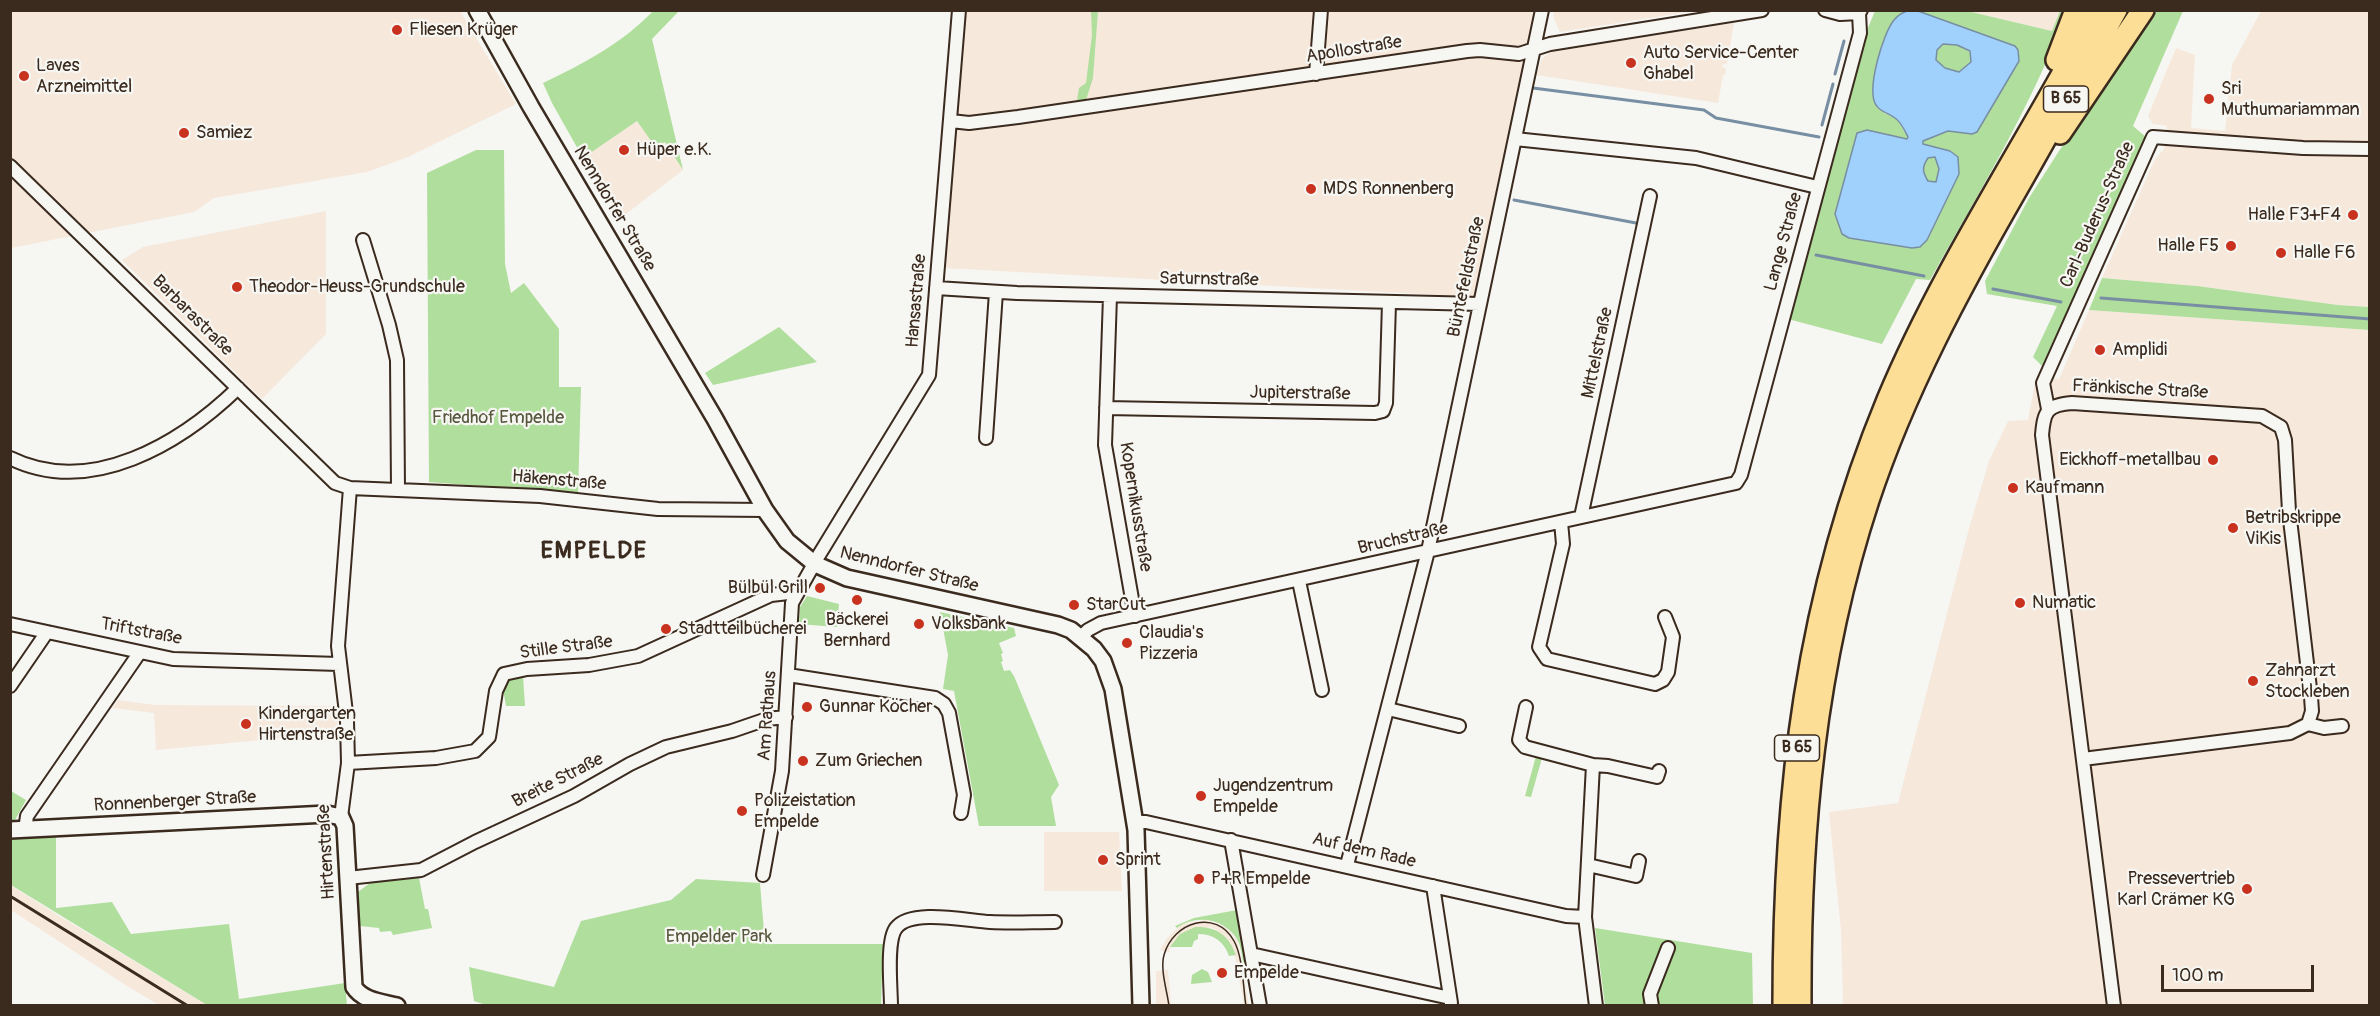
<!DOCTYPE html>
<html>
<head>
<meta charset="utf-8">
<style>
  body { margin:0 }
  #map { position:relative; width:2380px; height:1016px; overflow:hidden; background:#f6f6f2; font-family:Pangolin,sans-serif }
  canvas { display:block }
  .frame { position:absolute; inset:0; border:12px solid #3b2a1e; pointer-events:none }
  .scale { position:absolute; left:2161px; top:965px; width:153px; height:27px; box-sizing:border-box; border:3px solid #3b2a1e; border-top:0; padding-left:8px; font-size:18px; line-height:21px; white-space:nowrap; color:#3b2a1e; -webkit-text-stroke:4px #f6f6f2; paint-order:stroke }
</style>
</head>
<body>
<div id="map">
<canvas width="2380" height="1016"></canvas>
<div class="frame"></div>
<div class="scale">100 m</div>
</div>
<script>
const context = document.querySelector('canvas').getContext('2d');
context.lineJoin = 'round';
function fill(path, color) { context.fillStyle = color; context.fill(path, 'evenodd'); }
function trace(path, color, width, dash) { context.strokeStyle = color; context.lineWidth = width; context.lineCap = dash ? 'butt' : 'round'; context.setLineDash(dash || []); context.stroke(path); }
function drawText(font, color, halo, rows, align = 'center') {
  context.font = font + ' Pangolin,sans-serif'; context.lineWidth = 4.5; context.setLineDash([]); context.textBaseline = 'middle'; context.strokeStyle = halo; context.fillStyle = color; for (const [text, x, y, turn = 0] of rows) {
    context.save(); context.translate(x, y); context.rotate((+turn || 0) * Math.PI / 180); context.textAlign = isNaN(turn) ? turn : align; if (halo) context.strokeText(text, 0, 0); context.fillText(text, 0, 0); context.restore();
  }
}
fill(new Path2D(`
  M 1554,10 L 1695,10 L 1695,11 L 1560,32 L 1553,16 Z
  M 11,11 L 460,11 L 516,104 L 408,157 L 367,172 L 214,198 L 194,212 L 11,248 Z
  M 964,11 L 1537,11 L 1476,297 L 944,268 Z
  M 1967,11 L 2060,11 L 2053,31 Z
  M 2261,11 L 2369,11 L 2369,307 L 2338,305 L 2197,286 L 2102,278 L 2155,159 L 2164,149 L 2167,126 L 2153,124 L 2148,116 L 2176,48 L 2195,55 L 2191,128 L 2225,131 L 2232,65 Z
  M 1734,23 L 1727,64 L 1723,64 L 1722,67 L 1726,68 L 1725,75 L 1723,75 L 1718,103 L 1537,75 L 1541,60 L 1550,52 Z
  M 637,121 L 656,147 L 665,142 L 683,170 L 626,214 L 620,215 L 583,158 Z
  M 326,211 L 326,334 L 262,399 L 122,260 L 143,247 Z
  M 2089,310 L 2369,330 L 2369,1005 L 1843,1005 L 1841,930 L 1829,812 L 1898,803 L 1968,532 L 1989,461 L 2008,421 L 2028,420 L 2036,378 L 2059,379 Z
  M 118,700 L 155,705 L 337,706 L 338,740 L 304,741 L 303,736 L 156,750 L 154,713 L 112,708 Z
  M 1044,832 L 1119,832 L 1122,891 L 1044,891 Z
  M 10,885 L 56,914 L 207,1005 L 159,1005 L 127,986 L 11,910 Z
  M 1207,920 L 1227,928 L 1238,942 L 1249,1005 L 1244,1005 L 1234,951 L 1228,939 L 1217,930 L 1210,927 L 1170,947 L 1169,952 L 1160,950 L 1167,938 L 1182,924 Z
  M 1168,970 L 1171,1005 L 1156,1005 L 1156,971 Z`), '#f7e8dc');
fill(new Path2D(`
  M 654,10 L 679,11 L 652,39 L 683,170 L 665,142 L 656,148 L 637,121 L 583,158 L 552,103 L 543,83 C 583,64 623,43 654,10 Z
  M 1091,11 L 1098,11 L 1093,78 L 1086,100 L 1077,100 L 1079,88 L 1086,83 L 1092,35 Z
  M 1875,11 L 1910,11 L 1902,13 L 1884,113 L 1896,118 L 1908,137 L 1907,139 L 1867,130 L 1857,133 L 1835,215 L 1842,234 L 1849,238 L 1927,240 L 1959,174 L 1958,157 L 1951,151 L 1922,144 L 1923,141 L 1948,131 L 1972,134 L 2015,46 L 1918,11 L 1967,11 L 2052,31 L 2060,11 L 2067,11 C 2032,106 1979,192 1930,280 L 1916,279 L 1882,344 L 1788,319 L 1863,40 Z
  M 2157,11 L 2183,11 L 2133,126 L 2146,137 L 2042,366 L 2033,357 L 2057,306 L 1987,294 L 1985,281 L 2029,198 L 2059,151 Z
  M 1943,44 L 1957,45 L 1970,52 L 1971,62 L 1959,72 L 1945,68 L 1936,61 L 1937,50 Z
  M 476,150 L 504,150 L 505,264 L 511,293 L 524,283 L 559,329 L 559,387 L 581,387 L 578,494 L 429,482 L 427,173 Z
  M 1928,157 L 1936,157 L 1939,169 L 1936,182 L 1928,181 C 1922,171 1922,167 1928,157 Z
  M 2102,278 L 2197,286 L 2338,305 L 2369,307 L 2369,330 L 2089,310 Z
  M 779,327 L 817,362 L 713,385 L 705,373 Z
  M 807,596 L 839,604 L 837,627 L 799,624 L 800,607 Z
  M 940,612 L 1014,628 L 1016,636 L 999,643 L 1003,653 L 1001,654 L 1003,661 L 1001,662 L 1004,671 L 1010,670 L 1014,676 L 1059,785 L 1051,797 L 1056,826 L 979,826 L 954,691 L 943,689 L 948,655 Z
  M 523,676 L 525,706 L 506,706 L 503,689 L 508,680 Z
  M 1536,756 L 1542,758 L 1531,797 L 1525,796 Z
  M 11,791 L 26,800 L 15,820 L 11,820 Z
  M 56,836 L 56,908 L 112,902 L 131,934 L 229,924 L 239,999 L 345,983 L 347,1005 L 207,1005 L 11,885 L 11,838 Z
  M 419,878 L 425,909 L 428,909 L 432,928 L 393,935 L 391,931 L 380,932 L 379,928 L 360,926 L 358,892 L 370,883 Z
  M 696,879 L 760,883 L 765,944 L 883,944 L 881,1005 L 489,1006 L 474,1001 L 469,967 L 554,987 L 581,921 L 671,900 Z
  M 1237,910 L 1246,962 L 1243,962 C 1242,956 1241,949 1239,943 C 1228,919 1197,913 1177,928 L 1175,926 L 1194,918 Z
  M 1195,927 C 1216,926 1229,935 1236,955 L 1229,956 C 1224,941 1213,934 1198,934 L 1198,939 L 1194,941 L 1192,947 L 1170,947 L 1180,934 Z
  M 1595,928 L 1752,953 L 1753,1005 L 1605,1005 Z
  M 1202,969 L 1208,972 L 1212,982 L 1191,984 L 1192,975 Z`), '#b0de9d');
const water = new Path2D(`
  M 1910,10 L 1918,11 L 2015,46 L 2018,50 L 2019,61 L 1977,132 L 1972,134 L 1948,131 L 1923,141 L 1923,144 L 1950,151 L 1958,157 L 1959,174 L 1927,240 L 1920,247 L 1912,248 L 1849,238 L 1842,234 L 1835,214 L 1857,133 L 1867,130 L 1907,139 L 1908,137 C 1905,131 1901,122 1895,118 C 1889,113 1880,112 1876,105 C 1866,90 1883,33 1894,20 C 1898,15 1903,12 1910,10 ZM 1943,44 L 1957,45 L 1970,51 L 1971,62 L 1959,72 L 1945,68 L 1936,60 L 1937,50 ZM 1935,157 L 1939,169 L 1936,182 L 1928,181 C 1922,171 1922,167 1928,158 Z`);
fill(water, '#a0d0fc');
trace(water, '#788ea3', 1.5);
trace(new Path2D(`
  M 1835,74 L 1844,41
  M 1533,88 L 1704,110 L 1716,118 L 1819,137
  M 1822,125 L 1833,84
  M 1514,200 L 1636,223
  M 1816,255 L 1924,276
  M 1993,289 L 2061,302
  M 2101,298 L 2370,319`), '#788ea3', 3);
const minor = new Path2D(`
  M 1825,10 L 1840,14 L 1859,13
  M 1316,74 L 1321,10
  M 951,121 L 969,123 L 1018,117 L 1467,51 L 1480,50 L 1519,54 L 1550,44 L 1762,10
  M 1515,139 L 1696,158 L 1817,187
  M 10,166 L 335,483 L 350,488 L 540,496 L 658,509 L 765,510
  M 363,240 L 389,325 L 397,360 L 398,490
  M 936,288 L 1017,293 L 1480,304
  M 1110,296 L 1105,445 L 1135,616
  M 1106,408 L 1375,413 L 1383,411 L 1386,403 L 1389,303
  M 2048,409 L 2043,383 L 2153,137 L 2303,148 L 2370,149
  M 986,438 L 996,292
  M 10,458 C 91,498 181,443 238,388
  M 1581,517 L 1650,196
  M 1561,522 L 1563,544 L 1539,647 L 1547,659 L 1655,684 L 1663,680 L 1668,672 L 1673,637 L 1665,617
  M 1299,581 L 1322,690
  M 10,624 L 173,659 L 339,664
  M 1081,637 L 1088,630 L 1101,623 L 1736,483 L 1741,475 L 1860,33 L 1859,13 L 1861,10
  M 788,675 L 935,698 L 944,704 L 949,713 L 964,795 L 961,813
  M 10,686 L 47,632
  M 1526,707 L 1519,740 L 1525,747 L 1593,765 L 1585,917 L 1596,1006
  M 1388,709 L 1459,726
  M 2308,724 L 2324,728 L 2342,726
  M 2083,759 L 2290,733 L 2308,724 L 2312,711 L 2311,697 L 2289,511 L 2285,440 L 2281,427 L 2262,416 L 2072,403 C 2047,405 2044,411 2042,435 L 2114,1006
  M 348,763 L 436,758 L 475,751 L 489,737 L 496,691 L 504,674 L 527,669 L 589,665 L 638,656 L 771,595 L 797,592
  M 1593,765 L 1608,766 L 1657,777 L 1659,771
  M 341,817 L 348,763 L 347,721 L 338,646 L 350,488
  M 1135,822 L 1146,822 L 1566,916 L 1585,917
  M 25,830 L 27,816 L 140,652
  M 1231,840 L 1260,1006
  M 1347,865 L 1428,551 L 1542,10
  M 1588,865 L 1636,876 L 1639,861
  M 763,875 L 782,771 L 792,603 L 819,555 L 929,375 L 959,10
  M 348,878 L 421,870 L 475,842 L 574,796 L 630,764 L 666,747 L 732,731 L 767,719 L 786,717
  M 1433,886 L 1451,1003
  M 1251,954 L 1450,998
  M 891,1006 C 891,988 886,941 896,928 C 911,908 968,921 990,922 C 1011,923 1033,922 1055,922
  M 1652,1006 L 1650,994 L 1668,948`);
const tertiary = new Path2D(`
  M 477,10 L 531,107 L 715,419 L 765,510 L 787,541 L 815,564 L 847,578 L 1058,625 L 1071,630 L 1094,649 L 1103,661 L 1113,689 L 1136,830 L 1141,1006
  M 10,830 L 327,814 L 341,817 L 345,826 L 354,987 C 363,1001 381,1002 397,1006`);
const trunk = new Path2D(`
  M 2057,60 L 2076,10
  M 2060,133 L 2143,10
  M 1784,1006 C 1784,793 1806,598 1888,400 C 1945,264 2029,141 2098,10
  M 1800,1006 C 1799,834 1814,664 1868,500 C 1904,391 1960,287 2017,188 C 2051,129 2083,70 2116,10`);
trace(minor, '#3b2a1e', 16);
trace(tertiary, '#3b2a1e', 20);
trace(trunk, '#3b2a1e', 26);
trace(minor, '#f6f6f2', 12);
trace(tertiary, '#f6f6f2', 15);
trace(trunk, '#fdde96', 21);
trace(new Path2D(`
  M 1169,1006 C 1167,990 1160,970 1164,955 C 1173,922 1216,908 1234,941 C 1243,957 1243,987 1246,1006`), '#3b2a1e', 1.5);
trace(new Path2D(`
  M 10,896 L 188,1006`), '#3b2a1e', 3);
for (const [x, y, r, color] of [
  [397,30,6,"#c8321e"],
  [1631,63,6,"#c8321e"],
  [24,76,6,"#c8321e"],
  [2209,99,6,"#c8321e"],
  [184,133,6,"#c8321e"],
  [624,150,6,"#c8321e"],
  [1311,189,6,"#c8321e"],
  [2353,215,6,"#c8321e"],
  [2231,246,6,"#c8321e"],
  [2281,253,6,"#c8321e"],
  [237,287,6,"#c8321e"],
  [2100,350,6,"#c8321e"],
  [2213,460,6,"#c8321e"],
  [2013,488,6,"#c8321e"],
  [2233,528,6,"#c8321e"],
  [820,588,6,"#c8321e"],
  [857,600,6,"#c8321e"],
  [2020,603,6,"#c8321e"],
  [1074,605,6,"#c8321e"],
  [919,624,6,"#c8321e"],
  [666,629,6,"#c8321e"],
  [1127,643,6,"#c8321e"],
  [2253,681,6,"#c8321e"],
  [807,707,6,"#c8321e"],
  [246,724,6,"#c8321e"],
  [803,761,6,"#c8321e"],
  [1201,796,6,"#c8321e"],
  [742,811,6,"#c8321e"],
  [1103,860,6,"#c8321e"],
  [1199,879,6,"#c8321e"],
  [2247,889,6,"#c8321e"],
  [1222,973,6,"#c8321e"]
]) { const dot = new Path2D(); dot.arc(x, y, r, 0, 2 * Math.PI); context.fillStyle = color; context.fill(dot); trace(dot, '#f6f6f2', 2); }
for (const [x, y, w] of [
  [2066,99,45],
  [1797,748,45]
]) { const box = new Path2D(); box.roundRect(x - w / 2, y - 13, w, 26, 4.5); context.fillStyle = '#f6f6f2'; context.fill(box); trace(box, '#3b2a1e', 1.5); }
drawText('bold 16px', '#3b2a1e', null, [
  ["B 65",2066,99],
  ["B 65",1797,748]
]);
drawText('18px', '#3b2a1e', '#f6f6f2', [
  ["Fliesen Krüger",409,30],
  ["Auto Service-Center",1643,53],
  ["Ghabel",1643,74],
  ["Laves",36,66],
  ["Arzneimittel",36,87],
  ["Sri",2221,89],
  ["Muthumariamman",2221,110],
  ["Samiez",196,133],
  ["Hüper e.K.",636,150],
  ["MDS Ronnenberg",1323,189],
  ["Halle F3+F4",2341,215,"right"],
  ["Halle F5",2219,246,"right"],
  ["Halle F6",2293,253],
  ["Theodor-Heuss-Grundschule",249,287],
  ["Amplidi",2112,350],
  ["Eickhoff-metallbau",2201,460,"right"],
  ["Kaufmann",2025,488],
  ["Betribskrippe",2245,518],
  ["ViKis",2245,539],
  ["Bülbül Grill",808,588,"right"],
  ["Numatic",2032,603],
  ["StarCut",1086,605],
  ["Bäckerei",857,620,"center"],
  ["Bernhard",857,641,"center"],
  ["Volksbank",931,624],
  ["Stadtteilbücherei",678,629],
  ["Claudia's",1139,633],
  ["Pizzeria",1139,654],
  ["Zahnarzt",2265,671],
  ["Stockleben",2265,692],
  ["Gunnar Köcher",819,707],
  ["Kindergarten",258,714],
  ["Hirtenstraße",258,735],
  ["Zum Griechen",815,761],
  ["Jugendzentrum",1213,786],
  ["Empelde",1213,807],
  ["Polizeistation",754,801],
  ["Empelde",754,822],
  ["Sprint",1115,860],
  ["P+R Empelde",1211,879],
  ["Pressevertrieb",2235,879,"right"],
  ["Karl Crämer KG",2235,900,"right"],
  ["Empelde",1234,973]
], 'left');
drawText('18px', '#3b2a1e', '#f6f6f2', [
  ["Apollostraße",1354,50,-9],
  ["Nenndorfer Straße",614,209,59],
  ["Carl-Buderus-Straße",2098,215,-66],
  ["Lange Straße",1784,242,-75],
  ["Büntefeldstraße",1467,277,-78],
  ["Saturnstraße",1209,280,1],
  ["Hansastraße",917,301,-85],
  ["Barbarastraße",192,316,45],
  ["Mittelstraße",1598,353,-78],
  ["Fränkische Straße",2140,390,3],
  ["Jupiterstraße",1300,394,1],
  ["Häkenstraße",559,481,5],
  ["Kopernikusstraße",1135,507,81],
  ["Bruchstraße",1403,539,-13],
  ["Nenndorfer Straße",909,570,14],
  ["Triftstraße",141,632,11],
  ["Stille Straße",566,648,-7],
  ["Am Rathaus",768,716,-86],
  ["Breite Straße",558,781,-27],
  ["Ronnenberger Straße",175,802,-3],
  ["Auf dem Rade",1364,851,13],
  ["Hirtenstraße",327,852,-93]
]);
drawText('18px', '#58573e', '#f6f6f2', [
  ["Friedhof Empelde",498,418],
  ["Empelder Park",719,937]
]);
context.letterSpacing = '1.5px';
drawText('bold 24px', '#3b2a1e', '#f6f6f2', [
  ["EMPELDE",594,552]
]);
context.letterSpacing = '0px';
</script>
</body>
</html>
